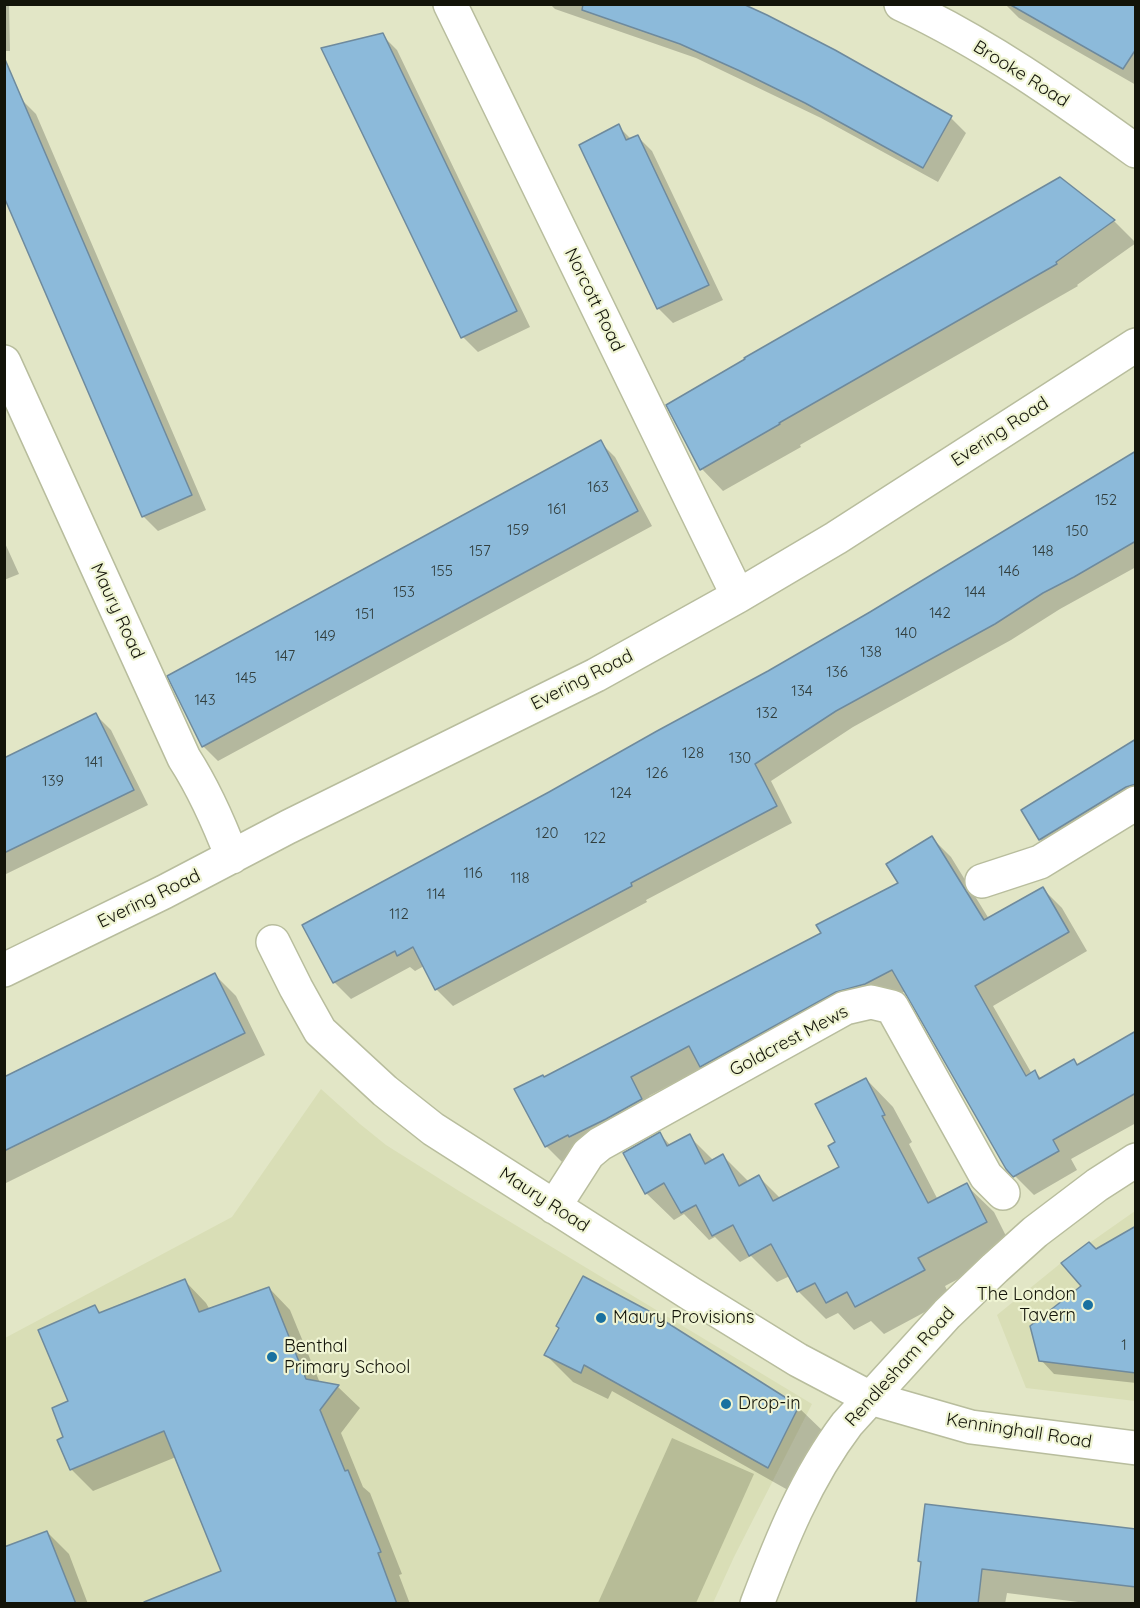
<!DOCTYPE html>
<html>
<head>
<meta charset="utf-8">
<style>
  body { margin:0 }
  #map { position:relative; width:1140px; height:1608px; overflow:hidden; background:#e2e6c6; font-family:Quicksand,sans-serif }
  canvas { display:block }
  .frame { position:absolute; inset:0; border:6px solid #131409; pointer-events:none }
</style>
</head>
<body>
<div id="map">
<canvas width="1140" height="1608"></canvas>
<div class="frame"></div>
</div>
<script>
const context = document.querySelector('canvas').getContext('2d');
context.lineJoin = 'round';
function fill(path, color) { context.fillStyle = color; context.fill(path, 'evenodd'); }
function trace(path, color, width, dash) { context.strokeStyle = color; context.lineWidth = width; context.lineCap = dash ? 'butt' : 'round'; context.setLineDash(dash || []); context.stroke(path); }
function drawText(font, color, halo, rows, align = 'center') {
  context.font = font + ' Quicksand,sans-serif'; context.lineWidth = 4.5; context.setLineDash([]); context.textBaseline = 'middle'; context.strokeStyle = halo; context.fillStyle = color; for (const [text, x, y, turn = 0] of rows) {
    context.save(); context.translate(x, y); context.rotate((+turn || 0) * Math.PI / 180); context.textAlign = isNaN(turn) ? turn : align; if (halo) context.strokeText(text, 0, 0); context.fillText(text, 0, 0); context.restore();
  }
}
fill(new Path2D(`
  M 321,1089 L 360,1124 L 386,1145 L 459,1191 L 812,1404 L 734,1557 L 713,1603 L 5,1604 L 5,1338 L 232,1217 Z
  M 1135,1211 L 1135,1401 L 1026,1388 L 997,1315 L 1061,1263 Z`), '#d9deb6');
fill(new Path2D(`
  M 672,1438 L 754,1474 L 696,1603 L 598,1603 Z`), '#b7bc97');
fill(new Path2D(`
  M 4,4 L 9,4 L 10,51 L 4,51 Z
  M 550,4 L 740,4 L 951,118 L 966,133 L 938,182 L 821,118 L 696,58 L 555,9 Z
  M 1005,4 L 1136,4 L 1136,85 L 1019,18 Z
  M 382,35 L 397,50 L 530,327 L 478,352 L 463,337 Z
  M 21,99 L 36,114 L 206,510 L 158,531 L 143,516 Z
  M 618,126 L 631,139 L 637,136 L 652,151 L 723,300 L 673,323 L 658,308 Z
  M 1076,191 L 1114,221 L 1136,243 L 1077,285 L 1078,286 L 800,445 L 801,447 L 723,491 L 702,469 L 668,406 Z
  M 600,442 L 615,457 L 652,526 L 218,761 L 203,746 Z
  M 1136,454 L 1136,567 L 1060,609 L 1011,640 L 853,727 L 771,781 L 792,823 L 646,900 L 647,902 L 453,1006 L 436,989 L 424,966 L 415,971 L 410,967 L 351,999 L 334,982 L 304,926 L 769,672 Z
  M 4,541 L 19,574 L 4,580 Z
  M 96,715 L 111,730 L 148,805 L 4,875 L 4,760 Z
  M 1136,741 L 1136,802 L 1054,853 L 1040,840 L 1023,811 Z
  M 932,838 L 951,857 L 989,919 L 1043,889 L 1062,908 L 1087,951 L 993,1006 L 1032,1074 L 1035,1072 L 1042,1079 L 1074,1061 L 1079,1065 L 1136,1032 L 1136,1123 L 1071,1159 L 1077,1170 L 1034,1195 L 1007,1168 L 906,991 L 720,1085 L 703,1068 L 649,1096 L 660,1118 L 565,1165 L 546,1146 L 544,1078 L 823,934 L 900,884 Z
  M 214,974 L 236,996 L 265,1055 L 4,1184 L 4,1079 Z
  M 866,1079 L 893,1107 L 912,1142 L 909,1144 L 938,1200 L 966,1185 L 994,1212 L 1013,1250 L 945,1286 L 951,1298 L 884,1334 L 871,1321 L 854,1330 L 838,1313 L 826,1319 L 798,1291 L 790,1276 L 777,1282 L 751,1256 L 740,1262 L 715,1237 L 709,1240 L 684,1214 L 674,1220 L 646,1193 L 660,1134 L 671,1146 L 689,1136 L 714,1161 L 723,1156 L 749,1182 L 759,1177 L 781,1199 L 841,1167 L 837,1143 Z
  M 1136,1228 L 1136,1383 L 1054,1374 L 1041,1360 L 1083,1286 L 1096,1251 Z
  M 185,1281 L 206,1303 L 210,1310 L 269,1288 L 290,1310 L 320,1383 L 338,1387 L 360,1408 L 341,1433 L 363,1487 L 370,1493 L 402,1574 L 399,1575 L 410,1604 L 143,1604 L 223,1572 L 176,1457 L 93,1491 L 71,1469 L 65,1438 L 70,1402 L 95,1307 L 102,1314 Z
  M 647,1311 L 798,1407 L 826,1434 L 795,1494 L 612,1391 L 608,1399 L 573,1382 L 546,1355 Z
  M 1136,1530 L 1136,1604 L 1094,1604 L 1007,1593 L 1005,1604 L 917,1604 L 922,1563 L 919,1561 Z
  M 47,1532 L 69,1554 L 88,1604 L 4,1604 Z`), '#0003');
const building = new Path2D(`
  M 583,4 L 743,4 L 767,15 L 835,50 L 952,116 L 923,168 L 805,103 L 740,71 L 680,44 L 582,10 Z
  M 1009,4 L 1136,4 L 1136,49 L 1123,69 Z
  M 383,33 L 517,311 L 461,338 L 321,48 Z
  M 4,57 L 192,495 L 142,517 L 4,197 Z
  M 619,124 L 626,140 L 638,135 L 709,285 L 657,309 L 579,145 Z
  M 1060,177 L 1115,220 L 1056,262 L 1057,264 L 779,423 L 780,424 L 700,470 L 666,405 L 745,359 L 744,358 Z
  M 601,440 L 638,511 L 202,747 L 167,676 Z
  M 1136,451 L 1136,541 L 1074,577 L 1043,593 L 995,624 L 836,711 L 755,764 L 777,806 L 631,883 L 632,886 L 547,931 L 435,990 L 413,947 L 397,956 L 395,951 L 333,983 L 302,925 L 549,792 L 657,731 L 768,671 L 870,612 Z
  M 96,713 L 134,790 L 4,853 L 4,758 Z
  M 1136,739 L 1136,784 L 1126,787 L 1039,840 L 1021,810 Z
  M 932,836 L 984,920 L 1043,887 L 1069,932 L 975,986 L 1026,1076 L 1035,1070 L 1039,1079 L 1074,1059 L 1077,1065 L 1136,1031 L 1136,1093 L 1053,1140 L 1059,1151 L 1013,1177 L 1006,1169 L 892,970 L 865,984 L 836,992 L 700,1067 L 689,1046 L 631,1077 L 642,1099 L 606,1119 L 569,1137 L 568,1135 L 545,1147 L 514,1089 L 543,1075 L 544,1077 L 821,933 L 816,925 L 898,883 L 886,864 Z
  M 215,973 L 245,1033 L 4,1151 L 4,1077 Z
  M 866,1078 L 885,1115 L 882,1116 L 928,1203 L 967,1183 L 987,1222 L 918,1258 L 925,1270 L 855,1307 L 847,1292 L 826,1303 L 815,1283 L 797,1292 L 771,1244 L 749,1256 L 733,1225 L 712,1236 L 696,1205 L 681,1213 L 664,1183 L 645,1194 L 623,1153 L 660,1132 L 667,1146 L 690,1134 L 705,1164 L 723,1154 L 739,1186 L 759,1175 L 773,1201 L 839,1167 L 828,1146 L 835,1142 L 815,1104 Z
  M 1136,1226 L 1136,1373 L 1039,1361 L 1030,1326 L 1081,1286 L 1061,1263 L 1089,1242 L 1096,1249 Z
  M 583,1276 L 647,1310 L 799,1406 L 768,1468 L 584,1365 L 581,1373 L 544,1355 L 559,1328 L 556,1326 Z
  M 185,1279 L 199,1312 L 269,1287 L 306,1379 L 339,1385 L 320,1410 L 345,1471 L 348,1470 L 381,1552 L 378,1553 L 397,1604 L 144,1604 L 144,1602 L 221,1571 L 164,1431 L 70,1470 L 57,1440 L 63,1437 L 52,1408 L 68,1401 L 38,1330 L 95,1305 L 99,1313 Z
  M 925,1504 L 1136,1529 L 1136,1587 L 982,1569 L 978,1604 L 916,1604 L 921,1562 L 918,1561 Z
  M 47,1531 L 76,1604 L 4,1604 L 4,1547 Z`);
fill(building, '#8cbada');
trace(building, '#6e8a9d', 1.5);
const street = new Path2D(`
  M 450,4 L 738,596
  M 901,4 C 985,43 1061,97 1136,151
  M 4,362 L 184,758 C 204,789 219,823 232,857
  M 982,881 L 1040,862 L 1136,803
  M 273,942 L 296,988 L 320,1031 L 385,1091 L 433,1129 L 691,1294 L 798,1360 L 870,1398 L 971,1427 L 1136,1448
  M 4,970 L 164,892 L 288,827 L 596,675 L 738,596 L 836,538 L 1136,345
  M 554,1207 L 588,1154 L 600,1144 L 845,1008 L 871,1002 L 892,1007 L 986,1176 L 1003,1193
  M 757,1604 C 781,1541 806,1478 847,1424 L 947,1314 L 995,1268 L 1035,1232 L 1097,1185 L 1136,1160`);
trace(street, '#b8bd9d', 36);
trace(street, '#fff', 33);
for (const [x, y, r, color] of [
  [1088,1305,6,"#1971a0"],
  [601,1318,6,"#1971a0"],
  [272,1357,6,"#1971a0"],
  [726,1404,6,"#1971a0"]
]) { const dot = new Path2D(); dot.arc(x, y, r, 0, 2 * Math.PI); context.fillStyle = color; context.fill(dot); trace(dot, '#eff4d3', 2); }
drawText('15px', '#313e3d', null, [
  ["163",598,487],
  ["152",1106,500],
  ["161",557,509],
  ["159",518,530],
  ["150",1077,531],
  ["157",480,551],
  ["148",1043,551],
  ["155",442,571],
  ["146",1009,571],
  ["153",404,592],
  ["144",975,592],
  ["142",940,613],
  ["151",365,614],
  ["140",906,633],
  ["149",325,636],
  ["138",871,652],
  ["147",285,656],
  ["136",837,672],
  ["145",246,678],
  ["134",802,691],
  ["143",205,700],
  ["132",767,713],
  ["128",693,753],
  ["130",740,758],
  ["141",94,762],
  ["126",657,773],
  ["139",53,781],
  ["124",621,793],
  ["120",547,833],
  ["122",595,838],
  ["116",473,873],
  ["118",520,878],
  ["114",436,894],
  ["112",399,914],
  ["1",1124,1345]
]);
drawText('18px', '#131409', '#eff4d3', [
  ["Brooke Road",1021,74,32],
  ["Norcott Road",594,300,64],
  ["Evering Road",1000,432,-33],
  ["Maury Road",117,611,65],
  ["Evering Road",582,680,-27],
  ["Evering Road",149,899,-26],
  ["Goldcrest Mews",789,1041,-28],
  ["Maury Road",544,1200,33],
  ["Rendlesham Road",900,1367,-48],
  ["Kenninghall Road",1019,1431,9]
]);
drawText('18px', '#131409', '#eff4d3', [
  ["The London",1076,1295,"right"],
  ["Tavern",1076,1316,"right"],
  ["Maury Provisions",613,1318],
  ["Benthal",284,1347],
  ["Primary School",284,1368],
  ["Drop-in",738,1404]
], 'left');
</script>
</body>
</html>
